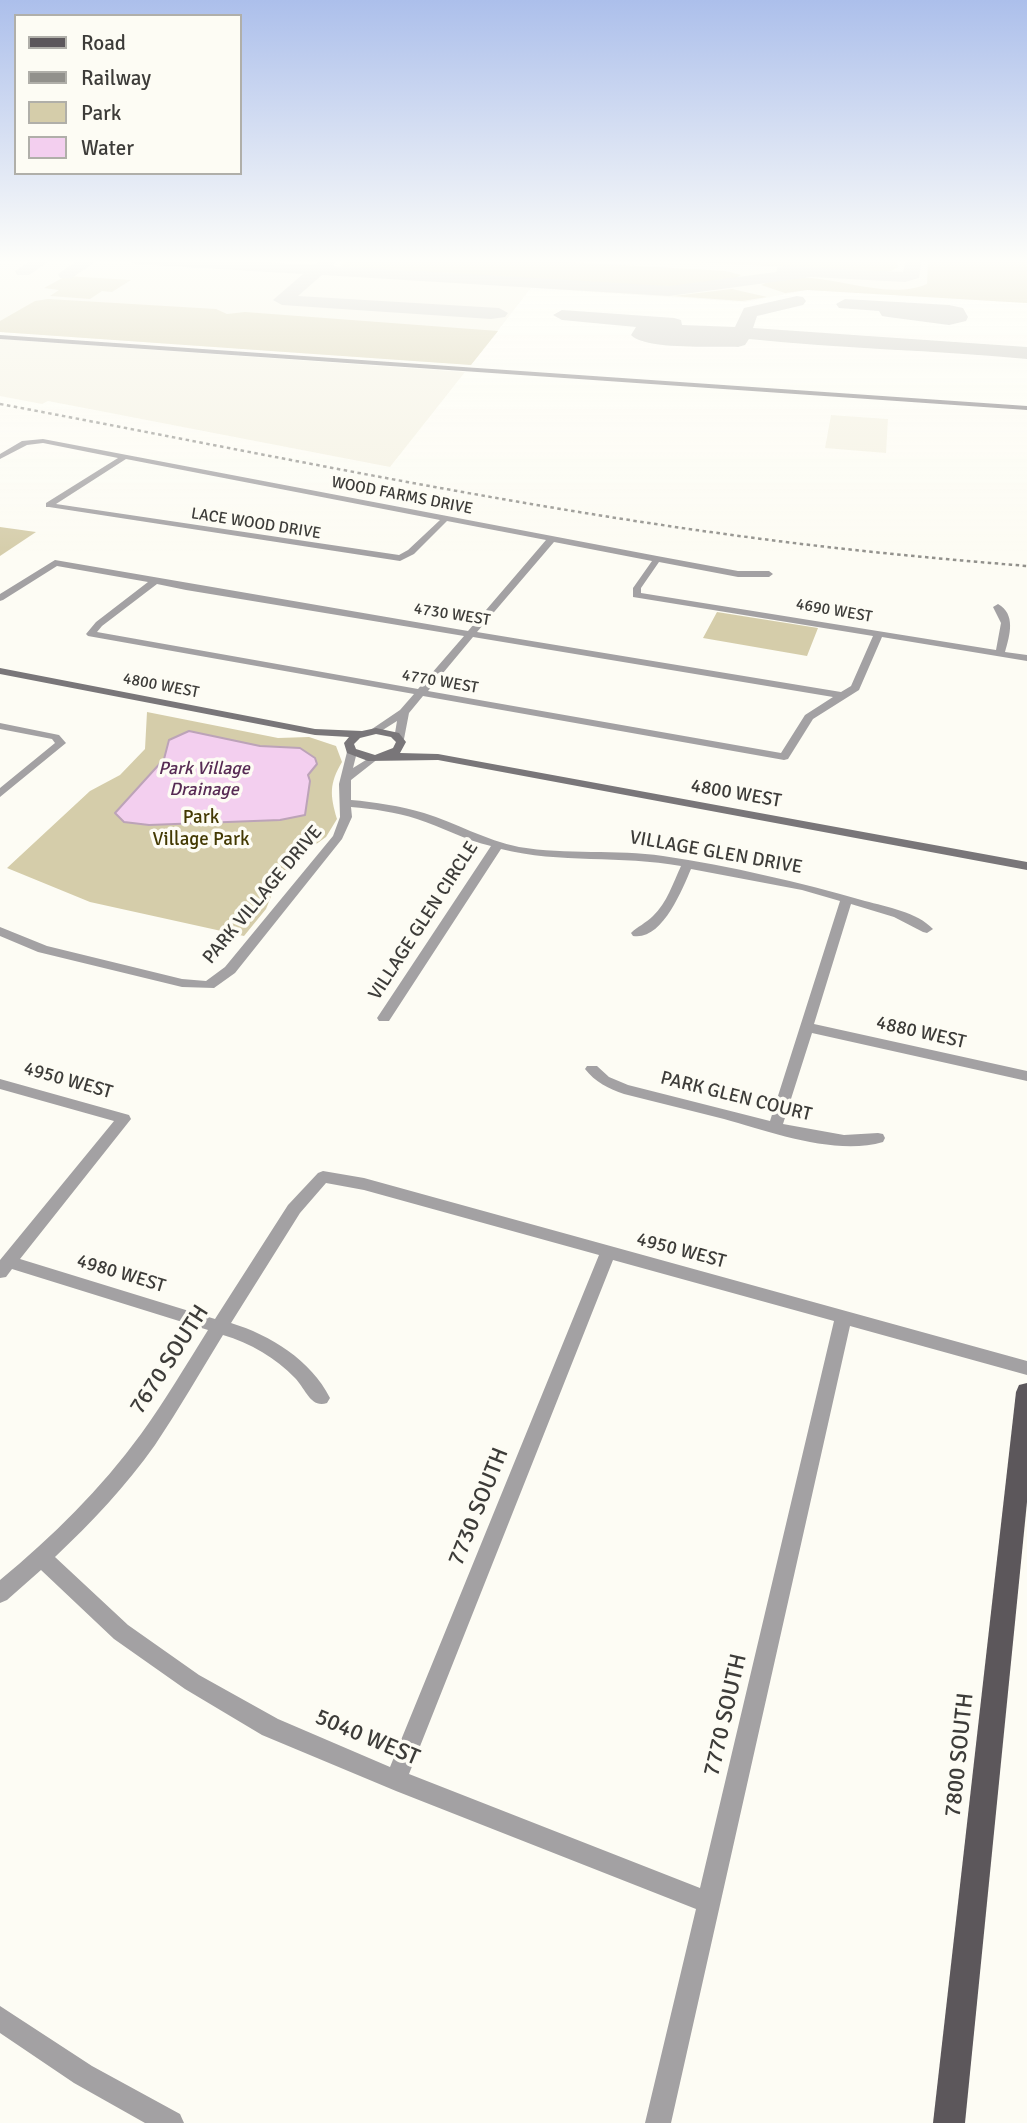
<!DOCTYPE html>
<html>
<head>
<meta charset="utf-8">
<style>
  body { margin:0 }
  #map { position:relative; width:1027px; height:2123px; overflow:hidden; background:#fdfcf4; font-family:Signika,sans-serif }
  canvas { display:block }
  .legend { position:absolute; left:14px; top:14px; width:228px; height:161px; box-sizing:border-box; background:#fdfcf4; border:2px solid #b0afa9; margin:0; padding:9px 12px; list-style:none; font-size:21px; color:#3d3c39 }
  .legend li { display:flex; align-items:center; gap:14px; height:35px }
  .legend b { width:35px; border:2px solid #b0afa9 }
</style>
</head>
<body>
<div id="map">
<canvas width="1027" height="2123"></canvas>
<ul class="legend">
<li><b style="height:9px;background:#5c575b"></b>Road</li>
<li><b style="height:9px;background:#92918c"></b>Railway</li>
<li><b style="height:19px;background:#d5cdaa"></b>Park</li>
<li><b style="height:19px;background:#f3cfef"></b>Water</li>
</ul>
</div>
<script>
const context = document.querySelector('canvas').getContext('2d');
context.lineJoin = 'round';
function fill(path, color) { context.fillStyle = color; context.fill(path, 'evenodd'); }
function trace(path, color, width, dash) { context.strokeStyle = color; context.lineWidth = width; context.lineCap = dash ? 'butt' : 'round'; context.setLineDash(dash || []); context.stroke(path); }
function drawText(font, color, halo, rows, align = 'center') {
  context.font = font + ' Signika,sans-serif'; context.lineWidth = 7; context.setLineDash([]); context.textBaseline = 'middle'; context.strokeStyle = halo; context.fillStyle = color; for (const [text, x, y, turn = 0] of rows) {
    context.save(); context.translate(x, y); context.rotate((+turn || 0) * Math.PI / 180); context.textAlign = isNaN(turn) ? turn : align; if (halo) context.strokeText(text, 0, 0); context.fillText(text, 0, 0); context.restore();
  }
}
fill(new Path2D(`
  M 0,259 L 1027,259 L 1027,303 L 807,290 L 745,302 L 531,288 L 471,365 L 0,332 Z
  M 0,339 L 465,372 L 390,467 L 74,406 L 48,401 L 42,404 L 0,396 Z
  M 831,415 L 888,419 L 886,453 L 825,448 Z`), '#f4f1e2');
fill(new Path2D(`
  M 348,259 L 517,259 L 726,271 L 741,275 L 734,279 L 673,287 L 338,268 Z
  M 631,259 L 897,259 L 898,267 L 891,271 L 867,271 Z
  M 928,259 L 1027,259 L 1027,303 L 807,290 L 785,293 L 761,285 C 816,261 877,305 927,284 Z
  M 66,276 L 131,280 L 112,292 L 102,291 L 90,299 L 50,296 L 59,290 L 44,288 Z
  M 732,289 L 767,297 L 742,301 L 673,296 Z
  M 48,299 L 216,309 L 227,314 L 245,312 L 498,331 L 471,365 L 0,332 L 0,321 L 35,301 Z
  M 0,527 L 36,532 L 0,556 Z
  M 717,612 L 818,628 L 807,656 L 703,638 Z
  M 147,712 L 278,738 L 309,737 L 336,746 L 342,762 C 329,784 330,795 337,819 L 326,837 L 308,850 L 274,889 L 266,909 L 244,936 L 90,902 L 7,868 L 90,791 L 120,775 L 145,749 Z`), '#d5cdaa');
const water = new Path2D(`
  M 189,731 L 260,746 L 300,748 L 315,758 L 317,764 L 308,775 L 310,781 L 305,815 L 280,820 L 149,825 L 124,822 L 115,813 L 164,759 L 169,740 Z`);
fill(water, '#f3cfef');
trace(water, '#bca3b8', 2);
fill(new Path2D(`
  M 33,259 L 53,259 L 29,275 L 17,275 L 15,271 Z
  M 79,259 L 99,259 L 72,278 L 60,278 L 58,274 Z
  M 126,259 L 217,259 L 314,265 L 322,259 L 334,259 L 336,262 L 333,266 L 669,286 L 776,272 L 778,267 L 784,266 L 903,272 L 906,259 L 922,259 L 919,278 L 905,282 L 811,277 L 669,296 L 322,275 L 298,296 L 499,308 L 508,313 L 505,317 L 491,319 L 282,305 L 273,300 L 303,274 L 134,264 Z
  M 797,296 L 803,297 L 806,301 L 803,305 L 757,316 L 753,328 L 1027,347 L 1027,359 C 934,350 841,349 749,339 L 745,345 L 738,347 C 716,346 644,350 631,335 L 636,327 L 562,320 L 553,315 L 562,310 L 674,318 L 681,320 L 682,325 L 735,327 L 744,308 Z
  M 845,299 L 949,305 L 963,308 L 968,317 L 966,321 L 949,325 L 888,317 L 882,316 L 879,311 L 839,308 L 836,304 Z`), '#c8c6c0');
fill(new Path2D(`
  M 43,439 L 657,556 L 738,571 L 769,571 L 773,574 L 769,577 L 738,577 L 659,562 L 641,588 L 641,593 L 996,650 L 1001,623 L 993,607 L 998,604 C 1016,614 1010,635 1005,652 L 1027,655 L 1027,661 L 882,637 L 859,690 L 813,719 L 788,759 L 784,760 L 423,696 L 409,713 L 404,739 L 399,742 L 394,739 L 397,721 L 378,733 L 370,733 L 369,731 L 400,710 L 414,694 L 88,636 L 86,634 L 96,622 L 148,582 L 57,566 L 3,600 L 0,601 L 0,594 L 55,560 L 468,631 L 546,540 L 447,521 L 414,554 L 400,561 L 49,507 L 46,507 L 46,503 L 118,458 L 43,443 L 27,445 L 0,459 L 0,454 L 22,441 ZM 126,459 L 440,520 L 408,550 L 399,555 L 56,504 ZM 554,542 L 652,561 L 633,588 L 633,597 L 873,636 L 851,686 L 841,692 L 477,632 ZM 157,584 L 186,590 L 464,636 L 418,689 L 97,632 L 102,626 ZM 473,637 L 833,697 L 805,715 L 781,753 L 428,691 Z
  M 0,723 L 59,735 L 66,743 L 0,797 L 0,788 L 55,743 L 52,739 L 0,729 Z
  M 352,749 L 357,752 L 353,768 L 374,755 L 379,758 L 351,780 L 351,800 C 375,802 400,806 424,813 C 456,823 485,840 519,847 C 567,855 616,849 663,856 C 730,866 799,882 865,901 C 887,907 917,912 933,929 L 927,933 L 923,932 L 894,917 L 851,904 L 814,1024 L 1027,1071 L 1027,1081 L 812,1033 L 783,1124 L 844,1135 L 878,1133 L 883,1134 L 885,1138 L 883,1142 C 836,1156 770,1132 724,1119 C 691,1111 657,1102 624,1094 C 609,1089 595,1082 585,1069 L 587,1066 L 597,1066 L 609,1077 L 628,1085 L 770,1121 L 840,901 L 802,890 L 691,869 C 682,890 662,941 633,936 L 631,933 C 637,927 646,923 653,916 C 667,903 673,883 681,866 C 621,855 560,864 501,849 L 389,1021 L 379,1021 L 377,1018 L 379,1015 L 491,846 C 465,840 442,827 417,819 C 396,812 373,809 351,807 L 352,817 L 342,839 L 235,973 L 214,988 L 182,987 L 38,952 L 0,936 L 0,927 L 47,946 L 182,979 L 206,981 L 225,967 L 333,836 L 340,817 L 339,784 L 347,752 Z
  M 0,1079 L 129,1115 L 131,1119 L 20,1259 L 215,1319 L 288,1205 L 318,1173 L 323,1171 L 364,1178 L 1027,1361 L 1027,1375 L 850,1326 L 671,2123 L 645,2123 L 696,1909 L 396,1791 L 262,1735 L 185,1689 L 114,1639 L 41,1570 L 7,1600 L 0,1603 L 0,1580 C 52,1537 101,1489 141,1434 C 165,1401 186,1365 208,1330 L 12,1269 L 6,1277 L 0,1278 L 0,1260 L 114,1121 L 0,1089 ZM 326,1183 L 364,1190 L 599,1255 L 390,1767 L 278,1719 L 199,1675 L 128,1625 L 55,1557 C 91,1523 126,1486 155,1445 C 179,1409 201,1371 223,1335 C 250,1343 276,1358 295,1378 C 305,1388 311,1409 327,1403 L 330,1398 C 311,1360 270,1335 231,1323 L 300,1213 ZM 613,1260 L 834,1321 L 700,1888 L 409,1774 Z
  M 0,2006 L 92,2066 L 180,2114 L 184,2123 L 145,2123 L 74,2083 L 0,2033 Z`), '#a3a1a3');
fill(new Path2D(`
  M 0,335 L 1027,406 L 1027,410 L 0,339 Z
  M 0,668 L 315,729 L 362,731 L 376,728 L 399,733 L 406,742 L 400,753 L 438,754 L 1027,862 L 1027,870 L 438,760 L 368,761 L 347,753 L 344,743 L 349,737 L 315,735 L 0,674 ZM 376,734 L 391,737 L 396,742 L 393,748 L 375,755 L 356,749 L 354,744 L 360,738 Z`), '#797679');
fill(new Path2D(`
  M 1027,1383 L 1027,1502 L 965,2123 L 933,2123 L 1016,1392 L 1019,1385 Z`), '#5c575b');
trace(new Path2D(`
  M 0,404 C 256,452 511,507 770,540 C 855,551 941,559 1027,566`), '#92918c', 2.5, [3.5, 3.5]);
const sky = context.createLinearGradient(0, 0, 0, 556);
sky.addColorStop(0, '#acbfeb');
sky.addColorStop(0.47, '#fefefa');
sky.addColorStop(1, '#fefefa00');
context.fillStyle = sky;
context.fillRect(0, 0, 1027, 556);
drawText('16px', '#3d3c39', '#fdfcf4', [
  ["WOOD FARMS DRIVE",402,496,11],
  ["LACE WOOD DRIVE",256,524,9],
  ["4690 WEST",834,611,10],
  ["4730 WEST",452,615,9],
  ["4770 WEST",440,682,10],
  ["4800 WEST",161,686,11]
]);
drawText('italic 18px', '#572b54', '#fdfcf4', [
  ["Park Village",204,769],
  ["Drainage",204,790]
]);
drawText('19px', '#3d3c39', '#fdfcf4', [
  ["4800 WEST",736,794,10],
  ["VILLAGE GLEN DRIVE",716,853,10],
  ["PARK VILLAGE DRIVE",263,895,-50],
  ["VILLAGE GLEN CIRCLE",424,921,-57],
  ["4880 WEST",921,1033,13],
  ["4950 WEST",68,1081,16],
  ["PARK GLEN COURT",736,1097,14],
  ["4950 WEST",681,1251,15],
  ["4980 WEST",121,1274,17]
]);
drawText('19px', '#433902', '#fdfcf4', [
  ["Park",201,818],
  ["Village Park",201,840]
]);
drawText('23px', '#3d3c39', '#fdfcf4', [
  ["7670 SOUTH",170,1360,-57],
  ["7730 SOUTH",479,1507,-68],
  ["7770 SOUTH",726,1715,-77],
  ["5040 WEST",367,1738,23],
  ["7800 SOUTH",960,1755,-84]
]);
</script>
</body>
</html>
